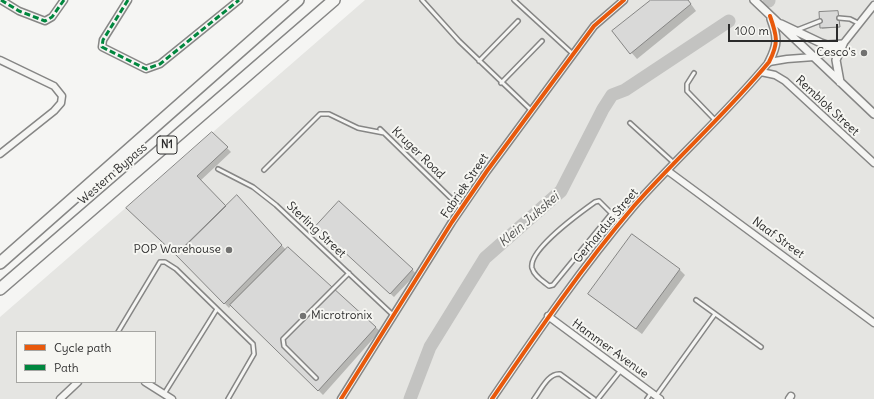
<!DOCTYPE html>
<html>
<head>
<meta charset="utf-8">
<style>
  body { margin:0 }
  #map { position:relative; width:874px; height:399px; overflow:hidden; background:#f5f5f3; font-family:Delius,sans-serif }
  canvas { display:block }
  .legend { position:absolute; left:16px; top:331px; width:140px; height:52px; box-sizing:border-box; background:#f6f6f2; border:1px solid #a5a5a2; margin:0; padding:5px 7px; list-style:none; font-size:12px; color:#2b2b2b }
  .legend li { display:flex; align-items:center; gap:8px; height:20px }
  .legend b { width:20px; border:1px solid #a5a5a2 }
  .scale { position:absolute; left:728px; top:24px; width:110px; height:18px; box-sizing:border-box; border:2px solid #2b2b2b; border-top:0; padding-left:5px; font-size:12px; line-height:14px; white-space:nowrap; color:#2b2b2b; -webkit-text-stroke:3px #f6f6f2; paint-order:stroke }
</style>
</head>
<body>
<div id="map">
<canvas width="874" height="399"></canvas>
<ul class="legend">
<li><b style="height:5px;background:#e8590c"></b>Cycle path</li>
<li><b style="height:5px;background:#00873e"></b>Path</li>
</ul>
<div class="scale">100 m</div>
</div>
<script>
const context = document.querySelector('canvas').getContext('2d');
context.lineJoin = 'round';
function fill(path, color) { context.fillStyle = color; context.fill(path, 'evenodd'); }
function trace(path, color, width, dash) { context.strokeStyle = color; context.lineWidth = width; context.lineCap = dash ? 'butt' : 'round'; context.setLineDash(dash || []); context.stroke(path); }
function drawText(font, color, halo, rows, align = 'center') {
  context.font = font + ' Delius,sans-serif'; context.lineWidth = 4; context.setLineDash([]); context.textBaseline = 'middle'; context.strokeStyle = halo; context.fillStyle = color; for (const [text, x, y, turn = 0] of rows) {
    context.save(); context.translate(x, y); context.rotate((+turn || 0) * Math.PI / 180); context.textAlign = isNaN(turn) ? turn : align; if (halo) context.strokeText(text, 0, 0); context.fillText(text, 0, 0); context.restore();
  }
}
fill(new Path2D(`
  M 365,0 L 874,0 L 874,399 L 0,399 L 0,317 ZM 17,332 L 155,332 L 155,382 L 17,382 Z`), '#e5e5e2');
fill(new Path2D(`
  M 652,0 L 688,0 L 696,11 L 637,59 L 614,32 Z
  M 838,12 L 840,27 L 822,29 L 820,13 Z
  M 212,133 L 231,152 L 200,181 L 226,208 L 241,201 L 286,250 L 380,331 L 323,395 L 232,304 L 229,308 L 180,257 L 131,212 Z
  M 322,230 L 412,269 L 416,274 L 394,297 Z
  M 679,269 L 685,275 L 642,334 L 595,299 Z`), '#0003');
trace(new Path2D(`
  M 769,1 L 769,0
  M 410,399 L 430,347 L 485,258 L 561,191 L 603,109 L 612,95 L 625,90 L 729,21`), '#c3c3c1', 13);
const building = new Path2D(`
  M 651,0 L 688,0 L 691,4 L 630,54 L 612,31 Z
  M 838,11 L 840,27 L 820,28 L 819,12 Z
  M 212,132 L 228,147 L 197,176 L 226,206 L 176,255 L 126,208 Z
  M 237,195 L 282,245 L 224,304 L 176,255 Z
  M 339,201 L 413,269 L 390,294 L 316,226 Z
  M 632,234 L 680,269 L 636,329 L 588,294 Z
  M 288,247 L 376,327 L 318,391 L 230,305 Z`);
fill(building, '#d9d9d8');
trace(building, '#868685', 1);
const service = new Path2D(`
  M 422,0 L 459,41 L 531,110
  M 514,0 L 573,54
  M 839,18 L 850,19 L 860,24
  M 797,30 L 820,21
  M 479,61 L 518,21
  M 694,73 L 687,84 L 687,91 L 715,120
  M 501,83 L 542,41
  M 630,123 L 674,163
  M 380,129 L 461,208
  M 218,169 L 253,187 L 276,205 L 393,315
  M 264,170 L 320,114 L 329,114 L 358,128 L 384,133
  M 612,213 L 553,285 L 549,286 C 543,281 534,276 532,268 C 528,250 581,212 595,202 L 599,201 L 620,222
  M 696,300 L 761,347
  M 118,332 L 160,262 L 165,262 L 176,269 L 253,344 L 254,354 L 228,399
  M 316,378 L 284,346 L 283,339 L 349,273
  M 164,394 L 217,309
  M 656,396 L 715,314
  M 534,399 C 541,390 548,373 560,374 L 594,399
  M 598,399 L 621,370
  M 647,399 L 651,393`);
const minor = new Path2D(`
  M 1,0 L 19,11 L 45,21 L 52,17 L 64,0
  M 128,0 L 103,40 L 102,47 L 146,69 L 160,64 L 239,0
  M 0,60 L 54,86 L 62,96 L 61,103 L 54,111 L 0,154
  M 761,72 L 775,75 L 785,81 L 874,163
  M 668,171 L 874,323
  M 548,316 L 660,399
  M 145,382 L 172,399
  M 60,399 L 78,382
  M 341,399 L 452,222 L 487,171 L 594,26 L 624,0
  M 492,399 C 537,333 582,267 634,206 C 677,157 727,113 769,62 L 787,59 L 814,57 L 843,44 L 874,5
  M 789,399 L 791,396`);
const tertiary = new Path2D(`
  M 754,0 L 874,114
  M 781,24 L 821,43 L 827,45 L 843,44 L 836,60 L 840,82
  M 769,62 C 778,44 778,38 771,19`);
const motorway = new Path2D(`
  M 0,263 L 298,0
  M 0,289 L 334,0`);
trace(service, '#868685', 6);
trace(minor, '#868685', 9);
trace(tertiary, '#868685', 10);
trace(motorway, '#868685', 14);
trace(service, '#f5f5f3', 3);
trace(minor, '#f5f5f3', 6);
trace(tertiary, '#f5f5f3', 7);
trace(motorway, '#f5f5f3', 11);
trace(new Path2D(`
  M 1,0 L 19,11 L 45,21 L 52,17 L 64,0
  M 128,0 L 103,40 L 102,47 L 146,69 L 160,64 L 239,0`), '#00873e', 3, [6, 3]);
trace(new Path2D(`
  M 341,399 L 452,222 L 487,171 L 594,26 L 624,0
  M 492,399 C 537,333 582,267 634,206 C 677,157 727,113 769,62 C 779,43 777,36 770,16`), '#e8590c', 4);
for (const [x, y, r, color] of [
  [864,53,4,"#727271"],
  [229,250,4,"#727271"],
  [303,316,4,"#727271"]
]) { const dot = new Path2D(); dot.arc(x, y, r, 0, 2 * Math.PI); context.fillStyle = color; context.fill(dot); trace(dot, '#f6f6f2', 1.5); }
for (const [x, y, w] of [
  [167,145,20]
]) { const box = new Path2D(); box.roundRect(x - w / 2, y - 9, w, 18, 3); context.fillStyle = '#f6f6f2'; context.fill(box); trace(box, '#2b2b2b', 1); }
drawText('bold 11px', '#2b2b2b', null, [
  ["N1",167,145]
]);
drawText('12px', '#2b2b2b', '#f6f6f2', [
  ["Cesco's",856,53],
  ["POP Warehouse",221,250],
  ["Microtronix",311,316,"left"]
], 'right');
drawText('12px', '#2b2b2b', '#f6f6f2', [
  ["Remblok Street",827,106,43],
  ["Kruger Road",418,153,44],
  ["Western Bypass",113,174,-41],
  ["Fabriek Street",465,186,-56],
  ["Gerhardus Street",606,226,-50],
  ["Sterling Street",316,230,43],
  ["Naaf Street",778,238,36],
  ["Hammer Avenue",610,349,36]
]);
drawText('italic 13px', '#525251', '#f6f6f2', [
  ["Klein Jukskei",529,220,-41]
]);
</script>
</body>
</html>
